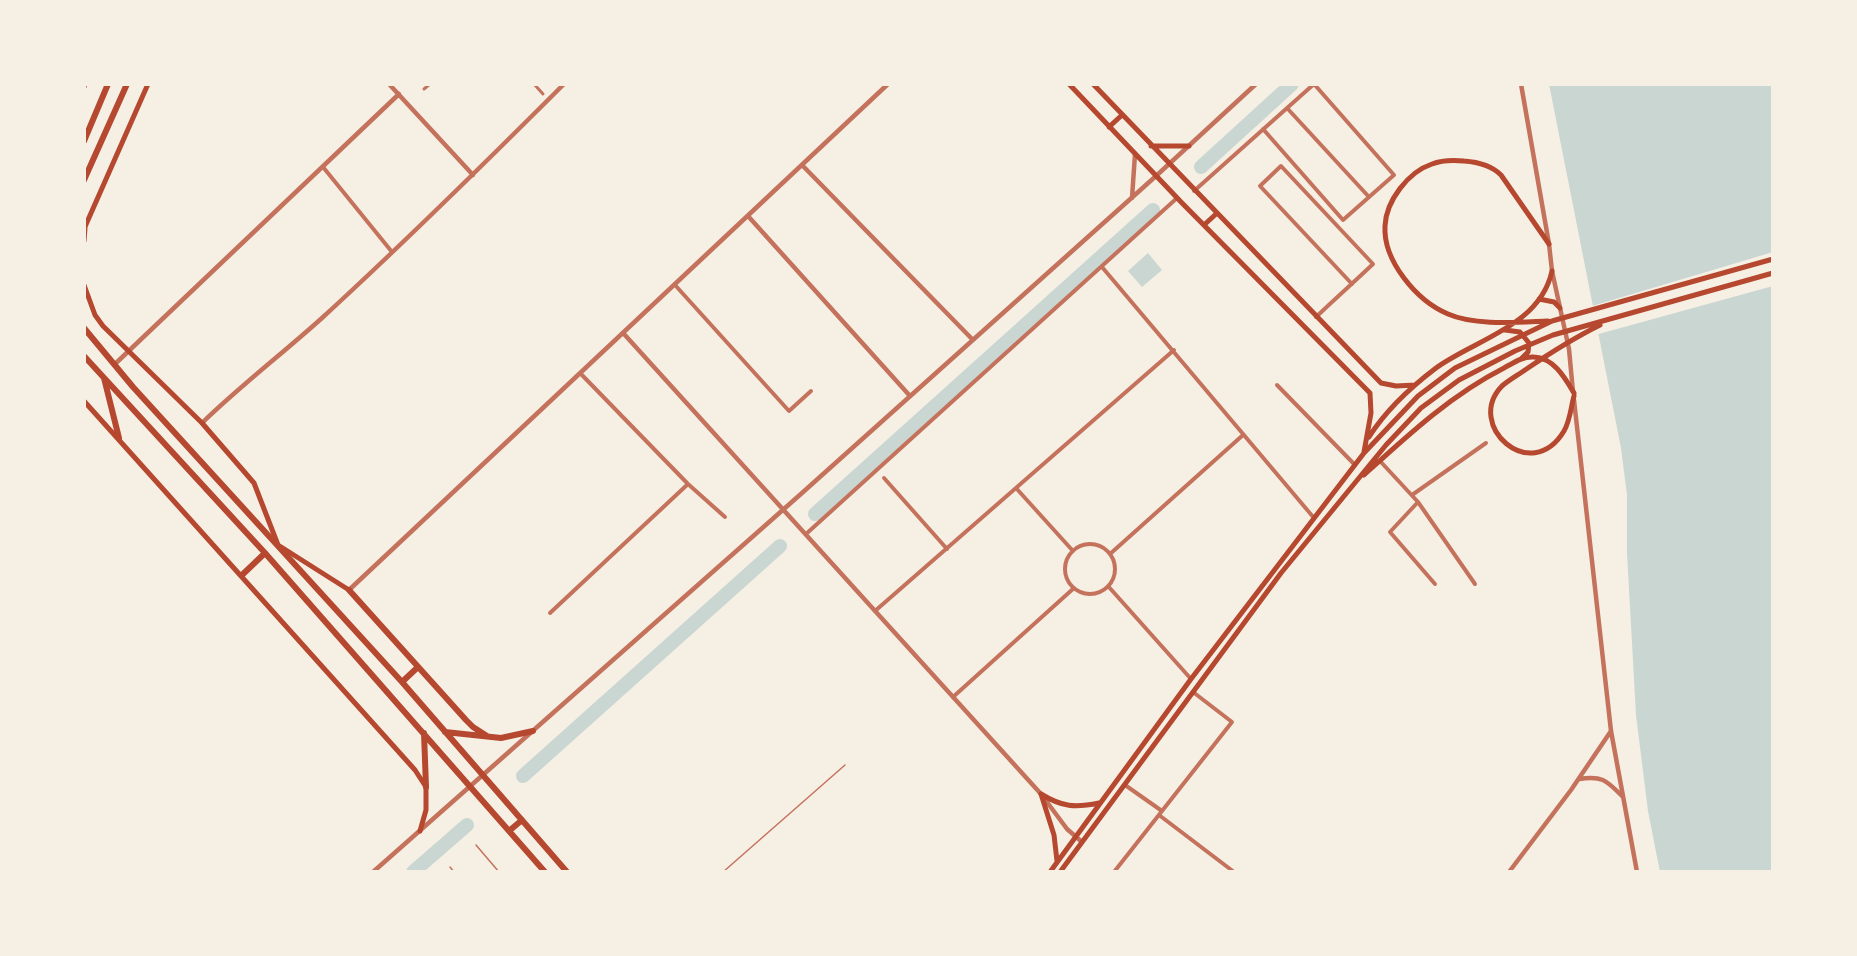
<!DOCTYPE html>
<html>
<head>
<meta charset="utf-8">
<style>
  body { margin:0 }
  #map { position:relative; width:1857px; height:956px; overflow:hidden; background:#f6efe4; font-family:"IBM Plex Sans",sans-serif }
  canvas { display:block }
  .frame { position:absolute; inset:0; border:86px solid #f6efe4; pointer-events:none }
</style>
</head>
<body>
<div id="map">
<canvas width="1857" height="956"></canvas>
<div class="frame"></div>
</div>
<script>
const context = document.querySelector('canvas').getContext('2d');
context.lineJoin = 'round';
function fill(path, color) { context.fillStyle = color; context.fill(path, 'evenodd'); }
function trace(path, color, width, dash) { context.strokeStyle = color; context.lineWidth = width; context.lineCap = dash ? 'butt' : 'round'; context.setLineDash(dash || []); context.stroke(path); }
fill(new Path2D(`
  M 1549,84 L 1771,84 L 1773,100 L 1773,872 L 1660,872 L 1648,811 L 1636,715 L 1627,553 L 1627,495 L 1621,448 Z
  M 1148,253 L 1162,270 L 1142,287 L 1128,271 Z`), '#c9d6d2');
fill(new Path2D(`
  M 1773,252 L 1773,286 L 1595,335 L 1589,307 Z`), '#f6efe4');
trace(new Path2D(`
  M 1201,167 L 1292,84
  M 815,514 L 1153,210
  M 523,776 L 780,546
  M 413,872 L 467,825`), '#c9d6d2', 14);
trace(new Path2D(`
  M 476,845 L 499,872
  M 450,867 L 454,872
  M 723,872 L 845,765`), '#c5725c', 1.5);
trace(new Path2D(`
  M 534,84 L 543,94
  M 424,89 L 430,84`), '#c5725c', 3);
trace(new Path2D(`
  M 1287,108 L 1369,197
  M 323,167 L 392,252
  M 1194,191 L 1314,84 L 1394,175 L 1343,220 L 1263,129
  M 1102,267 L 1314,518
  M 675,285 L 789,411 L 811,391
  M 1316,317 C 1335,299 1354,282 1373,264 L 1281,166 L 1260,186 L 1352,284
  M 1277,385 L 1355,465
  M 1380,461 L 1418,502 L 1475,584
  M 884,478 L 947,549
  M 688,484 L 725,517
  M 1016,488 L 1073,551
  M 1412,495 L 1486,443
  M 1418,502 L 1390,532 L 1435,584
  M 806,534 L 1177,198
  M1065 569a25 25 0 1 1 50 0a25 25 0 1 1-50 0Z
  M 1110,554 L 1243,435
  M 1108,586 L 1191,679
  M 875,611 L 1174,350
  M 550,613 L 688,484 L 581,374
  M 953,697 L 1074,588
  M 1125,785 L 1162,811
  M 1159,815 L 1234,872
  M 1114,872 L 1232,722 L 1193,692`), '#c5725c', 4);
trace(new Path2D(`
  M 389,84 L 473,175
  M 1521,84 L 1549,244 L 1552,271 L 1569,349 L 1573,392
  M 802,165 L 973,340
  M 1132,198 L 1135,154
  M 748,216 L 910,396
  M 624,334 L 1041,794 L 1067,829 L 1082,842
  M 115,364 L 399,94
  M 1574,400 L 1611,731 L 1637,872
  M 202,423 C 240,386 282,354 322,318 C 405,242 485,163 564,84
  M 349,590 L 888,84
  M 1579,779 C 1603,775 1607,781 1623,797
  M 373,872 L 802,493 L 1156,176 L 1256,84
  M 1509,872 L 1571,790 L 1611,731`), '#c5725c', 4.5);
trace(new Path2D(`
  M 1069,84 L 1182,203 L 1370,393 L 1371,413 L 1364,452
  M 1093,84 L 1381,383 L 1396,386 L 1415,385
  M 84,87 L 85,84
  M 1109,127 L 1122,115
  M 1151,146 L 1189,146
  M 1204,225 L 1216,214
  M 84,229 L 148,84
  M 84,241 L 85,228
  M 84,285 L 95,315 L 103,326 L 202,423 L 254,483 L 278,545 L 349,590
  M 1539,299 L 1554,302 L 1560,308
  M 1548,321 C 1519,322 1475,326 1448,314 C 1417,301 1383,261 1385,226 C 1386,201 1408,172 1432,164 C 1442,160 1454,160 1464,161 C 1478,162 1491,165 1501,175 L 1549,244
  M 1505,330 L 1520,332 L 1529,343 L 1528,352 L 1521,359
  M 1574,396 C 1571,407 1570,421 1564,431 C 1531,486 1464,425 1502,386 C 1509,380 1518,375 1525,370 C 1550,353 1574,338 1600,325
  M 84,401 L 415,770 L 426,787 L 426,810 L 420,831
  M 1369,437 C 1386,410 1411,387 1436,368 C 1476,339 1540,326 1552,271
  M 1364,475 C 1408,435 1451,395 1504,368 C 1513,363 1523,356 1534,357 C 1554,358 1565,378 1574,393
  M 1041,794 L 1054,835 L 1057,861
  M 1041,794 C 1062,807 1075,808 1099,803
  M 1050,872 L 1191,679 L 1364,453 L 1418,396 L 1455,368 L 1552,321 L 1773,259
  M 1060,872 L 1281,573 L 1386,445 L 1421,408 L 1459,380 L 1515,351 L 1553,335 L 1773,273`), '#b5482f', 5);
trace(new Path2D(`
  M 84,328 L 133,387 L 402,682 L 567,872
  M 84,356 L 265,553 L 545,872
  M 104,378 L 119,438
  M 242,575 L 265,553
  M 349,590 L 466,720 L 473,727 L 487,736
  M 402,682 L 418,667
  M 445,732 L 501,738 L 533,731
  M 424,733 L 426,787
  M 509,831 L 522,820`), '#b5482f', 6);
trace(new Path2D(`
  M 84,141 L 108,84
  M 84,180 L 127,84`), '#b5482f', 6);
</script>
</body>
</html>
